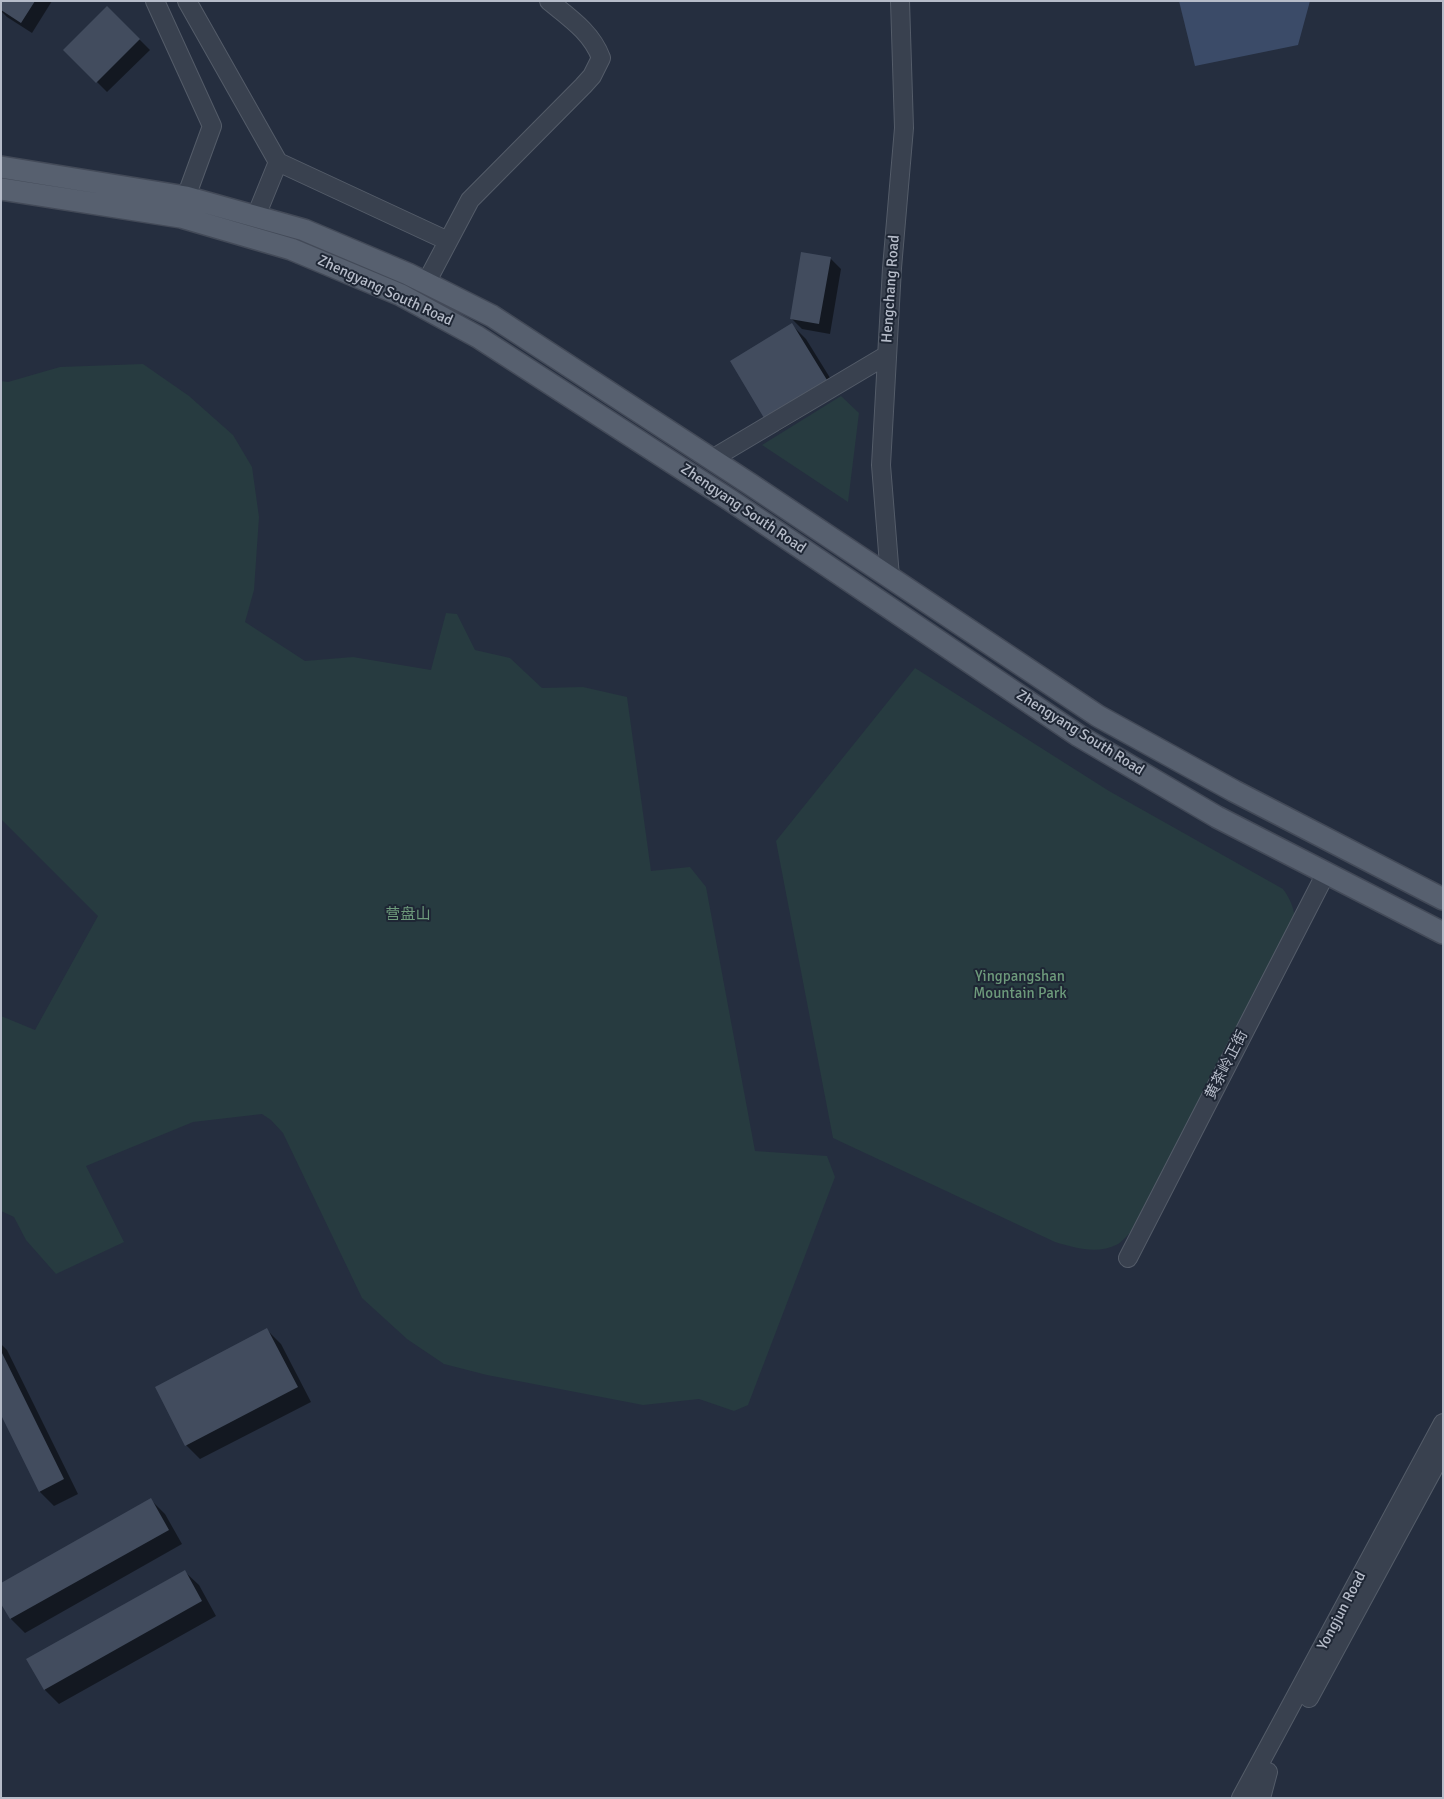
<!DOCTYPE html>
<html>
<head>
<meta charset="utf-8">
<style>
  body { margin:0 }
  #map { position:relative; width:1444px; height:1799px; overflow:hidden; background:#252e3f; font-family:Signika,sans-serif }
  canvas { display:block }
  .frame { position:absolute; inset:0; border:2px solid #b6bcc9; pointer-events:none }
</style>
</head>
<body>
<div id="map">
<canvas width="1444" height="1799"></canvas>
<div class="frame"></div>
</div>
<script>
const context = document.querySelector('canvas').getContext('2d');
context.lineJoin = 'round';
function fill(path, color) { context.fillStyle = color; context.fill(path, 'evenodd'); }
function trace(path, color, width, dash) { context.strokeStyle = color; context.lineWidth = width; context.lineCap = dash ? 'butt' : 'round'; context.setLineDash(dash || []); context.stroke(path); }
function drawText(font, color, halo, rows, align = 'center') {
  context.font = font + ' Signika,"Noto Sans SC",sans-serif'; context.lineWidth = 4; context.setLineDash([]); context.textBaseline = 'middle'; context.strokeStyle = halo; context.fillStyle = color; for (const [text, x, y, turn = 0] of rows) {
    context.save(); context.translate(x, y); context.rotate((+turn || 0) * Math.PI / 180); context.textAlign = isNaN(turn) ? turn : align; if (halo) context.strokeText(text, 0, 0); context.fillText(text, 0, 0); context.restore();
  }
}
fill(new Path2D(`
  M 143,364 L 189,396 L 233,435 L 252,467 L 259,517 L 254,590 L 245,622 L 305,661 L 353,657 L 431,670 L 446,613 L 457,614 L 475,650 L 510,658 L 542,688 L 583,687 L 627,697 L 651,871 L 690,867 L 706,887 L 755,1151 L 827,1156 L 835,1177 L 748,1405 L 734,1411 L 699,1399 L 643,1405 L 487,1375 L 444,1364 L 407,1339 L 362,1298 L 283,1133 L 271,1120 L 262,1114 L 193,1122 L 86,1166 L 124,1242 L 56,1274 L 26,1240 L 14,1217 L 1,1211 L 1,1016 L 35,1030 L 98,916 L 1,819 L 1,381 L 8,382 L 60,367 Z
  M 841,396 L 859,413 L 848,502 L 762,445 Z
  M 915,668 L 1109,791 L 1283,889 C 1291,900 1295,910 1295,924 L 1133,1230 C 1128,1234 1123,1241 1118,1244 C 1097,1255 1076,1248 1055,1242 L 833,1138 L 776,841 Z`), '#273b40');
fill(new Path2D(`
  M 1179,1 L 1310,1 L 1298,45 L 1195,66 Z`), '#3b4b68');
fill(new Path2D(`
  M 1,1 L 52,1 L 32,33 L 7,17 L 1,11 Z
  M 107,7 L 150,50 L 107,92 L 65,50 Z
  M 830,258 L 841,269 L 830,334 L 802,329 L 791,318 Z
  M 792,325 L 806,339 L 840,394 L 779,431 L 765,417 Z
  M 267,1330 L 281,1344 L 311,1402 L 200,1459 L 186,1445 Z
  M 1,1344 L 7,1350 L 78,1494 L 54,1506 L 40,1492 L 1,1412 Z
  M 151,1500 L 165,1514 L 182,1544 L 25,1633 L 11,1619 L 1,1601 Z
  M 184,1571 L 199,1585 L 216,1616 L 59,1704 L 45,1690 L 28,1659 Z`), '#0007');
fill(new Path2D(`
  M 1,1 L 35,1 L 21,23 L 1,10 Z
  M 107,6 L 140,39 L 96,83 L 63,50 Z
  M 801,252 L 831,257 L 819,324 L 790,319 Z
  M 792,323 L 827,380 L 764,418 L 730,361 Z
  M 267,1328 L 298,1387 L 185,1446 L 155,1387 Z
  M 1,1351 L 64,1479 L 39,1492 L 1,1415 Z
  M 151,1498 L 169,1530 L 10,1619 L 1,1604 L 1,1583 Z
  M 185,1570 L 202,1601 L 44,1690 L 26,1659 Z`), '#424c5e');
const minor = new Path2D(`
  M 155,1 L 212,126 L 186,197
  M 187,1 L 278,162 L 256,216
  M 278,162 L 448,241
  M 426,283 L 470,200 L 583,86 L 592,76 L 601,58 C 592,33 570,18 549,1
  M 712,459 L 887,355
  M 890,577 L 881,465 L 892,268 L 904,128 L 900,1
  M 1128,1258 L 1326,873
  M 1309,1698 L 1443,1451
  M 1241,1798 L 1443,1423
  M 1261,1798 L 1268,1772`);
const major = new Path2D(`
  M 1,167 L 186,197 L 304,230 L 408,274 L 492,316 L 750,484 L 1098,716 L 1234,791 L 1443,899
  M 1,189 L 181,217 L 291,249 L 401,295 L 478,337 L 730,500 L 1079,736 L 1217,817 L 1443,933`);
trace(minor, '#545c69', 20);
trace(major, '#434a58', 24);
trace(minor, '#39414f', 18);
trace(major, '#57606f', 21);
drawText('15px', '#b6bcc9', '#1e2634', [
  ["Hengchang Road",891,289,-86],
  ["Zhengyang South Road",385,291,25],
  ["Zhengyang South Road",743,509,34],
  ["Zhengyang South Road",1080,733,32],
  ["黄茶岭正街",1227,1065,-63],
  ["Yongjun Road",1342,1611,-62]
]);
drawText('15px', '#6d9a7b', '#1e2634', [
  ["营盘山",408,915],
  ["Yingpangshan",1020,977],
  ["Mountain Park",1020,994]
]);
</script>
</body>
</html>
